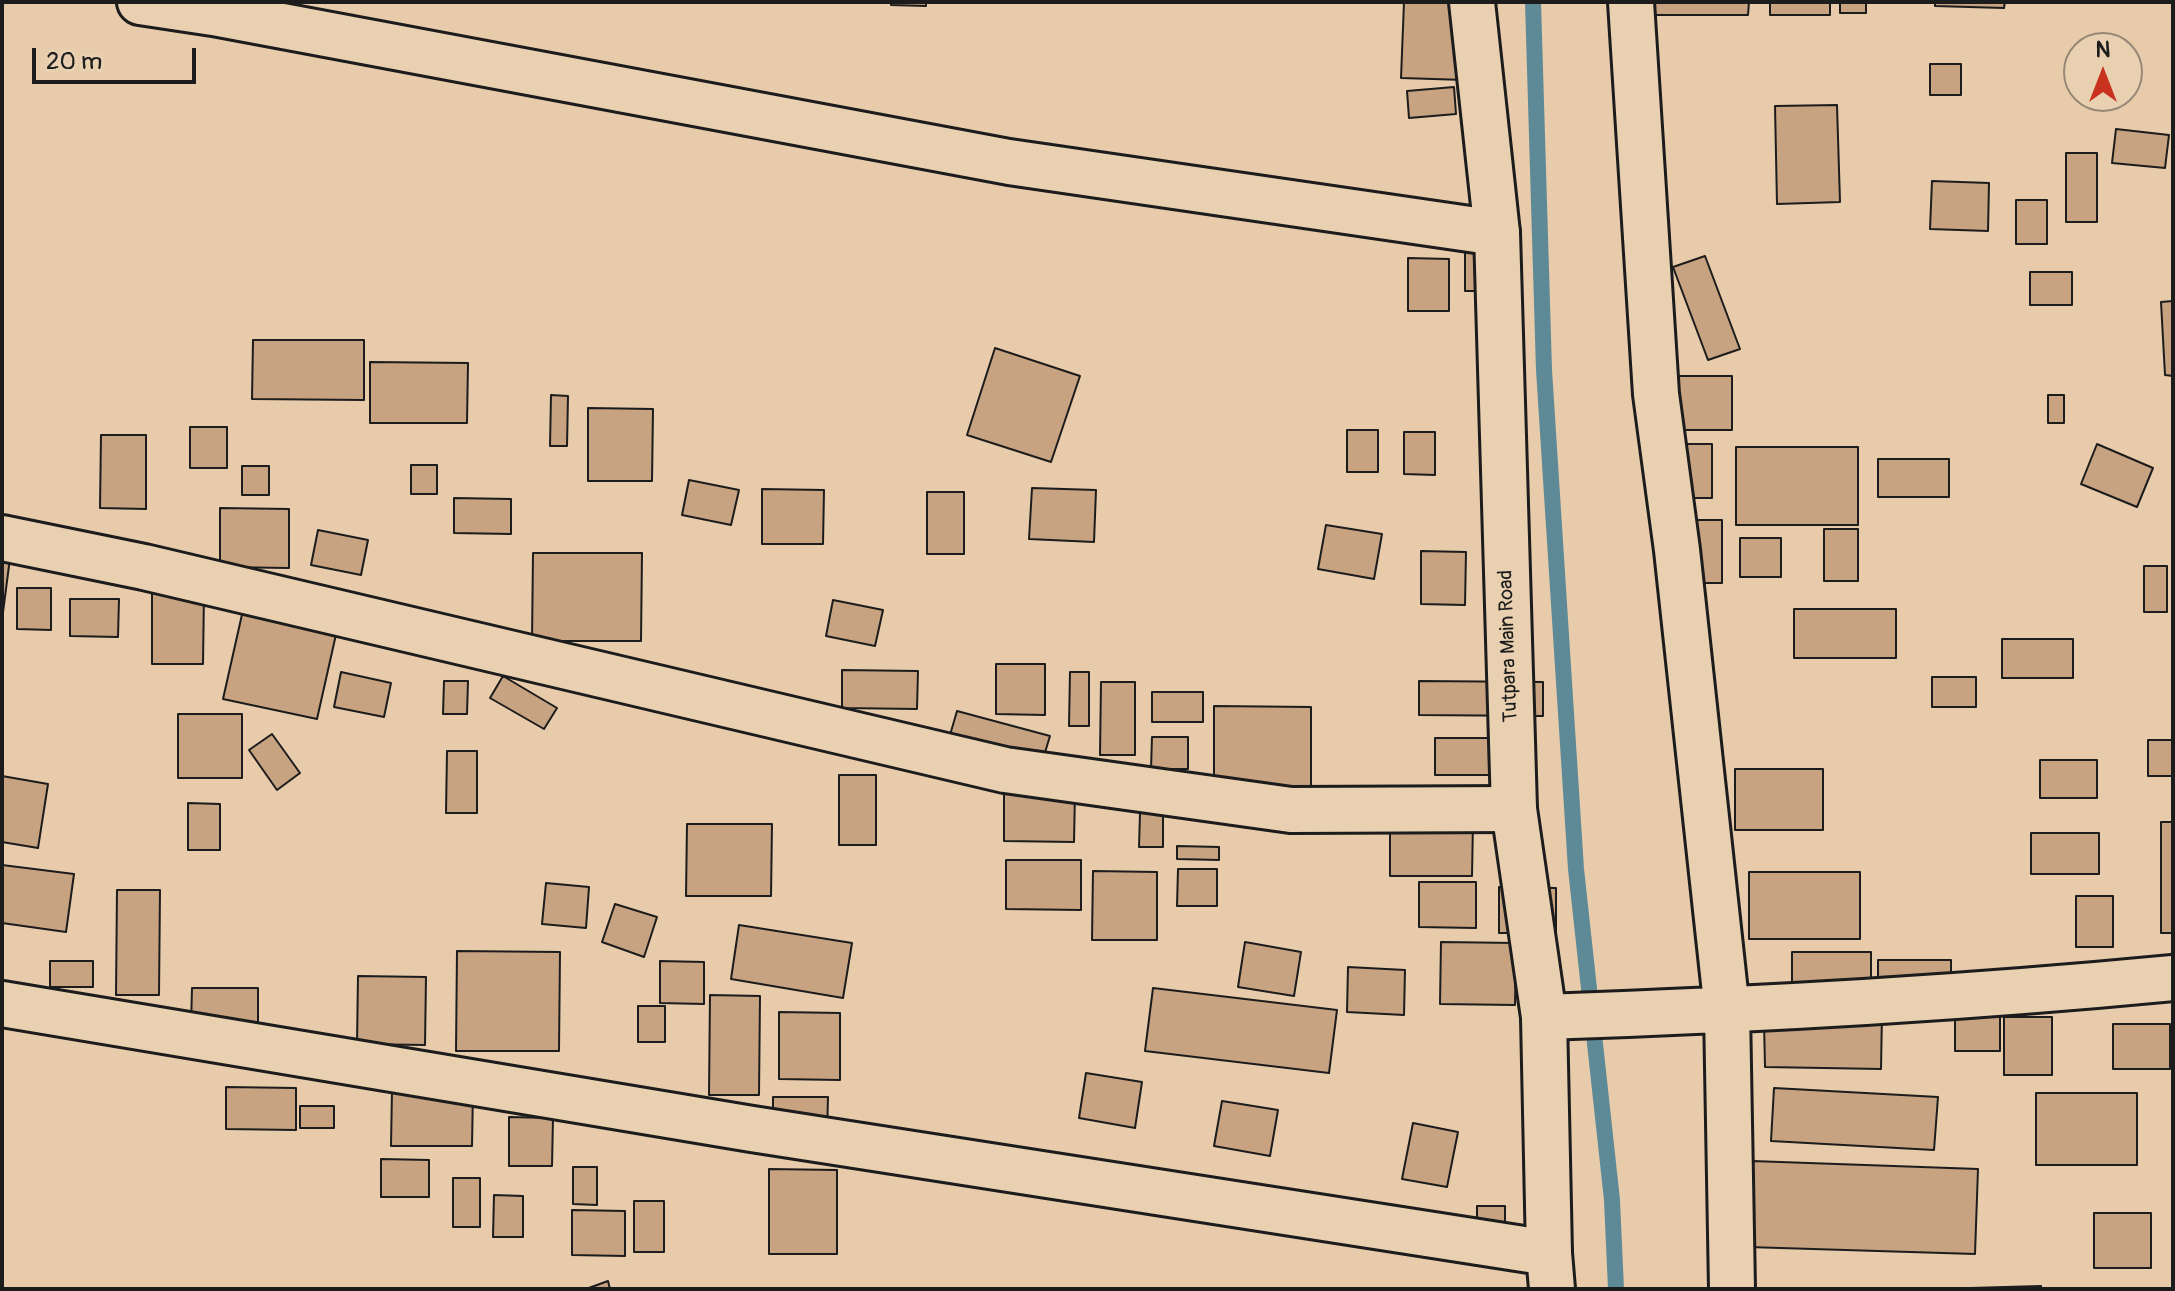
<!DOCTYPE html>
<html>
<head>
<meta charset="utf-8">
<style>
  body { margin:0 }
  #map { position:relative; width:2175px; height:1291px; overflow:hidden; background:#e7cbaa; font-family:Pangolin,sans-serif }
  canvas { display:block }
  .frame { position:absolute; inset:0; border:4px solid #1c1c1c; pointer-events:none }
  .north { position:absolute; left:2063px; top:32px; width:80px; height:80px; box-sizing:border-box; background:#e8d0b0; border:2px solid #968875; border-radius:50%; rotate:0deg; font-size:22px; font-weight:700; line-height:32px; text-align:center; color:#1c1c1c }
  .north::after { content:''; display:block; margin:auto; width:28px; height:36px; background:#c8321e; clip-path:polygon(50% 0,100% 100%,50% 72%,0 100%) }
  .scale { position:absolute; left:32px; top:48px; width:164px; height:36px; box-sizing:border-box; border:4px solid #1c1c1c; border-top:0; padding-left:10px; font-size:24px; line-height:28px; white-space:nowrap; color:#1c1c1c; -webkit-text-stroke:6px #e8d0b0; paint-order:stroke }
</style>
</head>
<body>
<div id="map">
<canvas width="2175" height="1291"></canvas>
<div class="frame"></div>
<div class="north">N</div>
<div class="scale">20 m</div>
</div>
<script>
const context = document.querySelector('canvas').getContext('2d');
context.lineJoin = 'round';
function trace(path, color, width, dash) { context.strokeStyle = color; context.lineWidth = width; context.lineCap = dash ? 'butt' : 'round'; context.setLineDash(dash || []); context.stroke(path); }
function fill(path, color) { context.fillStyle = color; context.fill(path, 'evenodd'); }
function drawText(font, color, halo, rows, align = 'center') {
  context.font = font + ' Pangolin,sans-serif'; context.lineWidth = 8; context.setLineDash([]); context.textBaseline = 'middle'; context.strokeStyle = halo; context.fillStyle = color; for (const [text, x, y, turn = 0] of rows) {
    context.save(); context.translate(x, y); context.rotate((+turn || 0) * Math.PI / 180); context.textAlign = isNaN(turn) ? turn : align; if (halo) context.strokeText(text, 0, 0); context.fillText(text, 0, 0); context.restore();
  }
}
trace(new Path2D(`
  M 1533,2 L 1544,370 L 1576,869 L 1612,1200 L 1616,1289`), '#5d8a96', 16);
const building = new Path2D(`
  M 891,2 L 926,2 L 926,6 L 891,5 Z
  M 1404,2 L 1469,2 L 1465,80 L 1401,78 Z
  M 1646,2 L 1749,2 L 1748,15 L 1645,15 Z
  M 1770,2 L 1830,2 L 1830,15 L 1770,15 Z
  M 1840,2 L 1866,2 L 1866,13 L 1840,13 Z
  M 1935,2 L 2005,2 L 2004,8 L 1935,6 Z
  M 1930,64 L 1961,64 L 1961,95 L 1930,95 Z
  M 1454,87 L 1456,114 L 1409,118 L 1407,91 Z
  M 1837,105 L 1840,202 L 1777,204 L 1775,106 Z
  M 2116,129 L 2169,135 L 2165,168 L 2112,163 Z
  M 2066,153 L 2097,153 L 2097,222 L 2066,222 Z
  M 1932,181 L 1989,183 L 1988,231 L 1930,229 Z
  M 2016,200 L 2047,200 L 2047,244 L 2016,244 Z
  M 1465,239 L 1514,291 L 1465,291 Z
  M 1705,256 L 1740,349 L 1708,360 L 1673,267 Z
  M 1408,258 L 1449,259 L 1449,311 L 1408,311 Z
  M 2030,272 L 2072,272 L 2072,305 L 2030,305 Z
  M 2173,301 L 2173,376 L 2165,375 L 2161,302 Z
  M 253,340 L 364,340 L 364,400 L 252,399 Z
  M 995,348 L 1080,376 L 1051,462 L 967,435 Z
  M 370,362 L 468,363 L 467,423 L 370,423 Z
  M 1674,376 L 1732,376 L 1732,430 L 1674,430 Z
  M 551,395 L 568,396 L 567,446 L 550,446 Z
  M 2048,395 L 2064,395 L 2064,423 L 2048,423 Z
  M 588,408 L 653,409 L 652,481 L 588,481 Z
  M 190,427 L 227,427 L 227,468 L 190,468 Z
  M 1347,430 L 1378,430 L 1378,472 L 1347,472 Z
  M 1404,432 L 1435,432 L 1435,475 L 1404,474 Z
  M 101,435 L 146,435 L 146,509 L 100,508 Z
  M 1686,444 L 1712,444 L 1712,498 L 1686,498 Z
  M 2097,444 L 2153,468 L 2137,507 L 2081,484 Z
  M 1736,447 L 1858,447 L 1858,525 L 1736,525 Z
  M 1878,459 L 1949,459 L 1949,497 L 1878,497 Z
  M 411,465 L 437,465 L 437,494 L 411,494 Z
  M 242,466 L 269,466 L 269,495 L 242,495 Z
  M 689,480 L 739,490 L 731,525 L 682,515 Z
  M 1032,488 L 1096,490 L 1094,542 L 1029,539 Z
  M 762,489 L 824,490 L 823,544 L 762,544 Z
  M 927,492 L 964,492 L 964,554 L 927,554 Z
  M 454,498 L 511,499 L 511,534 L 454,533 Z
  M 220,508 L 289,509 L 289,568 L 220,567 Z
  M 1691,520 L 1722,520 L 1722,583 L 1691,583 Z
  M 1326,525 L 1382,534 L 1374,579 L 1318,569 Z
  M 1824,529 L 1858,529 L 1858,581 L 1824,581 Z
  M 318,530 L 368,540 L 361,575 L 311,565 Z
  M 1740,538 L 1781,538 L 1781,577 L 1740,577 Z
  M 1421,551 L 1466,552 L 1465,605 L 1421,604 Z
  M 533,553 L 642,553 L 641,641 L 532,641 Z
  M 2,557 L 10,558 L 2,620 Z
  M 2144,566 L 2167,566 L 2167,612 L 2144,612 Z
  M 17,588 L 51,588 L 51,630 L 17,629 Z
  M 152,592 L 204,592 L 203,664 L 152,664 Z
  M 70,599 L 119,599 L 118,637 L 70,636 Z
  M 833,600 L 883,610 L 875,646 L 826,636 Z
  M 1794,609 L 1896,609 L 1896,658 L 1794,658 Z
  M 243,610 L 337,630 L 317,719 L 223,699 Z
  M 2002,639 L 2073,639 L 2073,678 L 2002,678 Z
  M 996,664 L 1045,664 L 1045,715 L 996,714 Z
  M 842,670 L 918,671 L 917,709 L 842,708 Z
  M 341,672 L 391,683 L 384,717 L 334,707 Z
  M 1070,672 L 1089,672 L 1089,726 L 1069,726 Z
  M 503,676 L 557,708 L 544,729 L 490,698 Z
  M 1932,677 L 1976,677 L 1976,707 L 1932,707 Z
  M 444,681 L 468,681 L 467,714 L 443,714 Z
  M 1419,681 L 1543,682 L 1543,716 L 1419,715 Z
  M 1101,682 L 1135,682 L 1135,755 L 1100,755 Z
  M 1152,692 L 1203,692 L 1203,722 L 1152,722 Z
  M 1214,706 L 1311,707 L 1311,789 L 1214,788 Z
  M 957,711 L 1050,736 L 1043,759 L 950,735 Z
  M 178,714 L 242,714 L 242,778 L 178,778 Z
  M 272,734 L 300,773 L 277,790 L 249,750 Z
  M 1152,737 L 1188,737 L 1188,769 L 1151,769 Z
  M 1435,738 L 1495,738 L 1494,775 L 1435,775 Z
  M 2148,740 L 2173,740 L 2173,776 L 2148,776 Z
  M 447,751 L 477,751 L 477,813 L 446,813 Z
  M 2040,760 L 2097,760 L 2097,798 L 2040,798 Z
  M 1735,769 L 1823,769 L 1823,830 L 1735,830 Z
  M 839,775 L 876,775 L 876,845 L 839,845 Z
  M 2,776 L 48,784 L 38,848 L 2,842 Z
  M 1004,791 L 1075,792 L 1074,842 L 1004,841 Z
  M 188,803 L 220,804 L 220,850 L 188,850 Z
  M 1140,813 L 1163,813 L 1163,847 L 1139,847 Z
  M 1390,822 L 1473,822 L 1472,876 L 1390,876 Z
  M 2161,822 L 2173,822 L 2173,933 L 2161,933 Z
  M 687,824 L 772,824 L 771,896 L 686,896 Z
  M 2031,833 L 2099,833 L 2099,874 L 2031,874 Z
  M 1177,846 L 1219,847 L 1219,860 L 1177,859 Z
  M 1006,860 L 1081,860 L 1081,910 L 1006,909 Z
  M 2,865 L 74,874 L 66,932 L 2,923 Z
  M 1178,869 L 1217,869 L 1217,906 L 1177,906 Z
  M 1093,871 L 1157,872 L 1157,940 L 1092,940 Z
  M 1749,872 L 1860,872 L 1860,939 L 1749,939 Z
  M 1419,882 L 1476,882 L 1476,928 L 1419,927 Z
  M 546,883 L 589,887 L 586,928 L 542,924 Z
  M 1499,887 L 1556,888 L 1556,933 L 1499,933 Z
  M 117,890 L 160,890 L 159,995 L 116,995 Z
  M 2076,896 L 2113,896 L 2113,947 L 2076,947 Z
  M 615,904 L 657,917 L 644,957 L 602,942 Z
  M 739,925 L 852,943 L 843,998 L 731,979 Z
  M 1245,942 L 1301,952 L 1294,996 L 1238,987 Z
  M 1441,942 L 1516,943 L 1515,1005 L 1440,1004 Z
  M 457,951 L 560,952 L 559,1051 L 456,1051 Z
  M 1792,952 L 1871,952 L 1871,994 L 1792,994 Z
  M 1878,960 L 1951,960 L 1951,990 L 1878,990 Z
  M 50,961 L 93,961 L 93,987 L 50,987 Z
  M 660,961 L 704,962 L 704,1004 L 660,1003 Z
  M 1348,967 L 1405,970 L 1404,1015 L 1347,1012 Z
  M 358,976 L 426,977 L 425,1045 L 357,1044 Z
  M 192,988 L 258,988 L 258,1027 L 191,1026 Z
  M 1153,988 L 1337,1010 L 1329,1073 L 1145,1051 Z
  M 710,995 L 760,996 L 759,1095 L 709,1095 Z
  M 638,1006 L 665,1006 L 665,1042 L 638,1042 Z
  M 1955,1006 L 2000,1006 L 2000,1051 L 1955,1051 Z
  M 779,1012 L 840,1013 L 840,1080 L 779,1079 Z
  M 1882,1013 L 1881,1069 L 1765,1067 L 1764,1021 Z
  M 2004,1017 L 2052,1017 L 2052,1075 L 2004,1075 Z
  M 2113,1024 L 2170,1024 L 2170,1069 L 2113,1069 Z
  M 1086,1073 L 1142,1082 L 1135,1128 L 1079,1118 Z
  M 226,1087 L 296,1088 L 296,1130 L 226,1129 Z
  M 1774,1088 L 1938,1097 L 1934,1150 L 1771,1141 Z
  M 392,1089 L 473,1090 L 472,1146 L 391,1146 Z
  M 2036,1093 L 2137,1093 L 2137,1165 L 2036,1165 Z
  M 773,1097 L 828,1097 L 827,1134 L 773,1133 Z
  M 1222,1101 L 1278,1110 L 1270,1156 L 1214,1146 Z
  M 300,1106 L 334,1106 L 334,1128 L 300,1128 Z
  M 509,1117 L 553,1118 L 552,1166 L 509,1166 Z
  M 1413,1123 L 1458,1132 L 1447,1187 L 1402,1179 Z
  M 381,1159 L 429,1160 L 429,1197 L 381,1197 Z
  M 1752,1161 L 1978,1169 L 1975,1254 L 1748,1247 Z
  M 573,1167 L 597,1167 L 597,1205 L 573,1204 Z
  M 769,1169 L 837,1170 L 837,1254 L 769,1254 Z
  M 453,1178 L 480,1178 L 480,1227 L 453,1227 Z
  M 494,1195 L 523,1196 L 523,1237 L 493,1237 Z
  M 634,1201 L 664,1201 L 664,1252 L 634,1252 Z
  M 1477,1206 L 1505,1206 L 1505,1225 L 1477,1225 Z
  M 572,1210 L 625,1211 L 625,1256 L 572,1255 Z
  M 2094,1213 L 2151,1213 L 2151,1268 L 2094,1268 Z
  M 608,1281 L 610,1289 L 586,1289 Z
  M 2041,1286 L 2041,1289 L 1970,1289 L 1970,1288 Z`);
fill(building, '#c7a382');
trace(building, '#1c1c1c', 2);
const street = new Path2D(`
  M 140,2 L 213,13 L 1009,162 L 1497,233
  M 1631,2 L 1656,394 L 1677,550 L 1727,1011 L 1732,1289
  M 2,538 L 144,567 L 1005,770 L 1291,810 L 1514,809
  M 2,1004 L 752,1129 L 1549,1253
  M 1544,1017 C 1754,1010 1964,998 2173,978`);
const secondary = new Path2D(`
  M 1472,2 L 1497,233 L 1514,809 L 1544,1017 L 1549,1253 L 1552,1289`);
trace(street, '#1c1c1c', 50);
trace(secondary, '#1c1c1c', 50);
trace(street, '#e8d0b0', 44);
trace(secondary, '#e8d0b0', 44);
drawText('20px', '#1c1c1c', '#e8d0b0', [
  ["Tutpara Main Road",1509,646,-92]
]);
</script>
</body>
</html>
